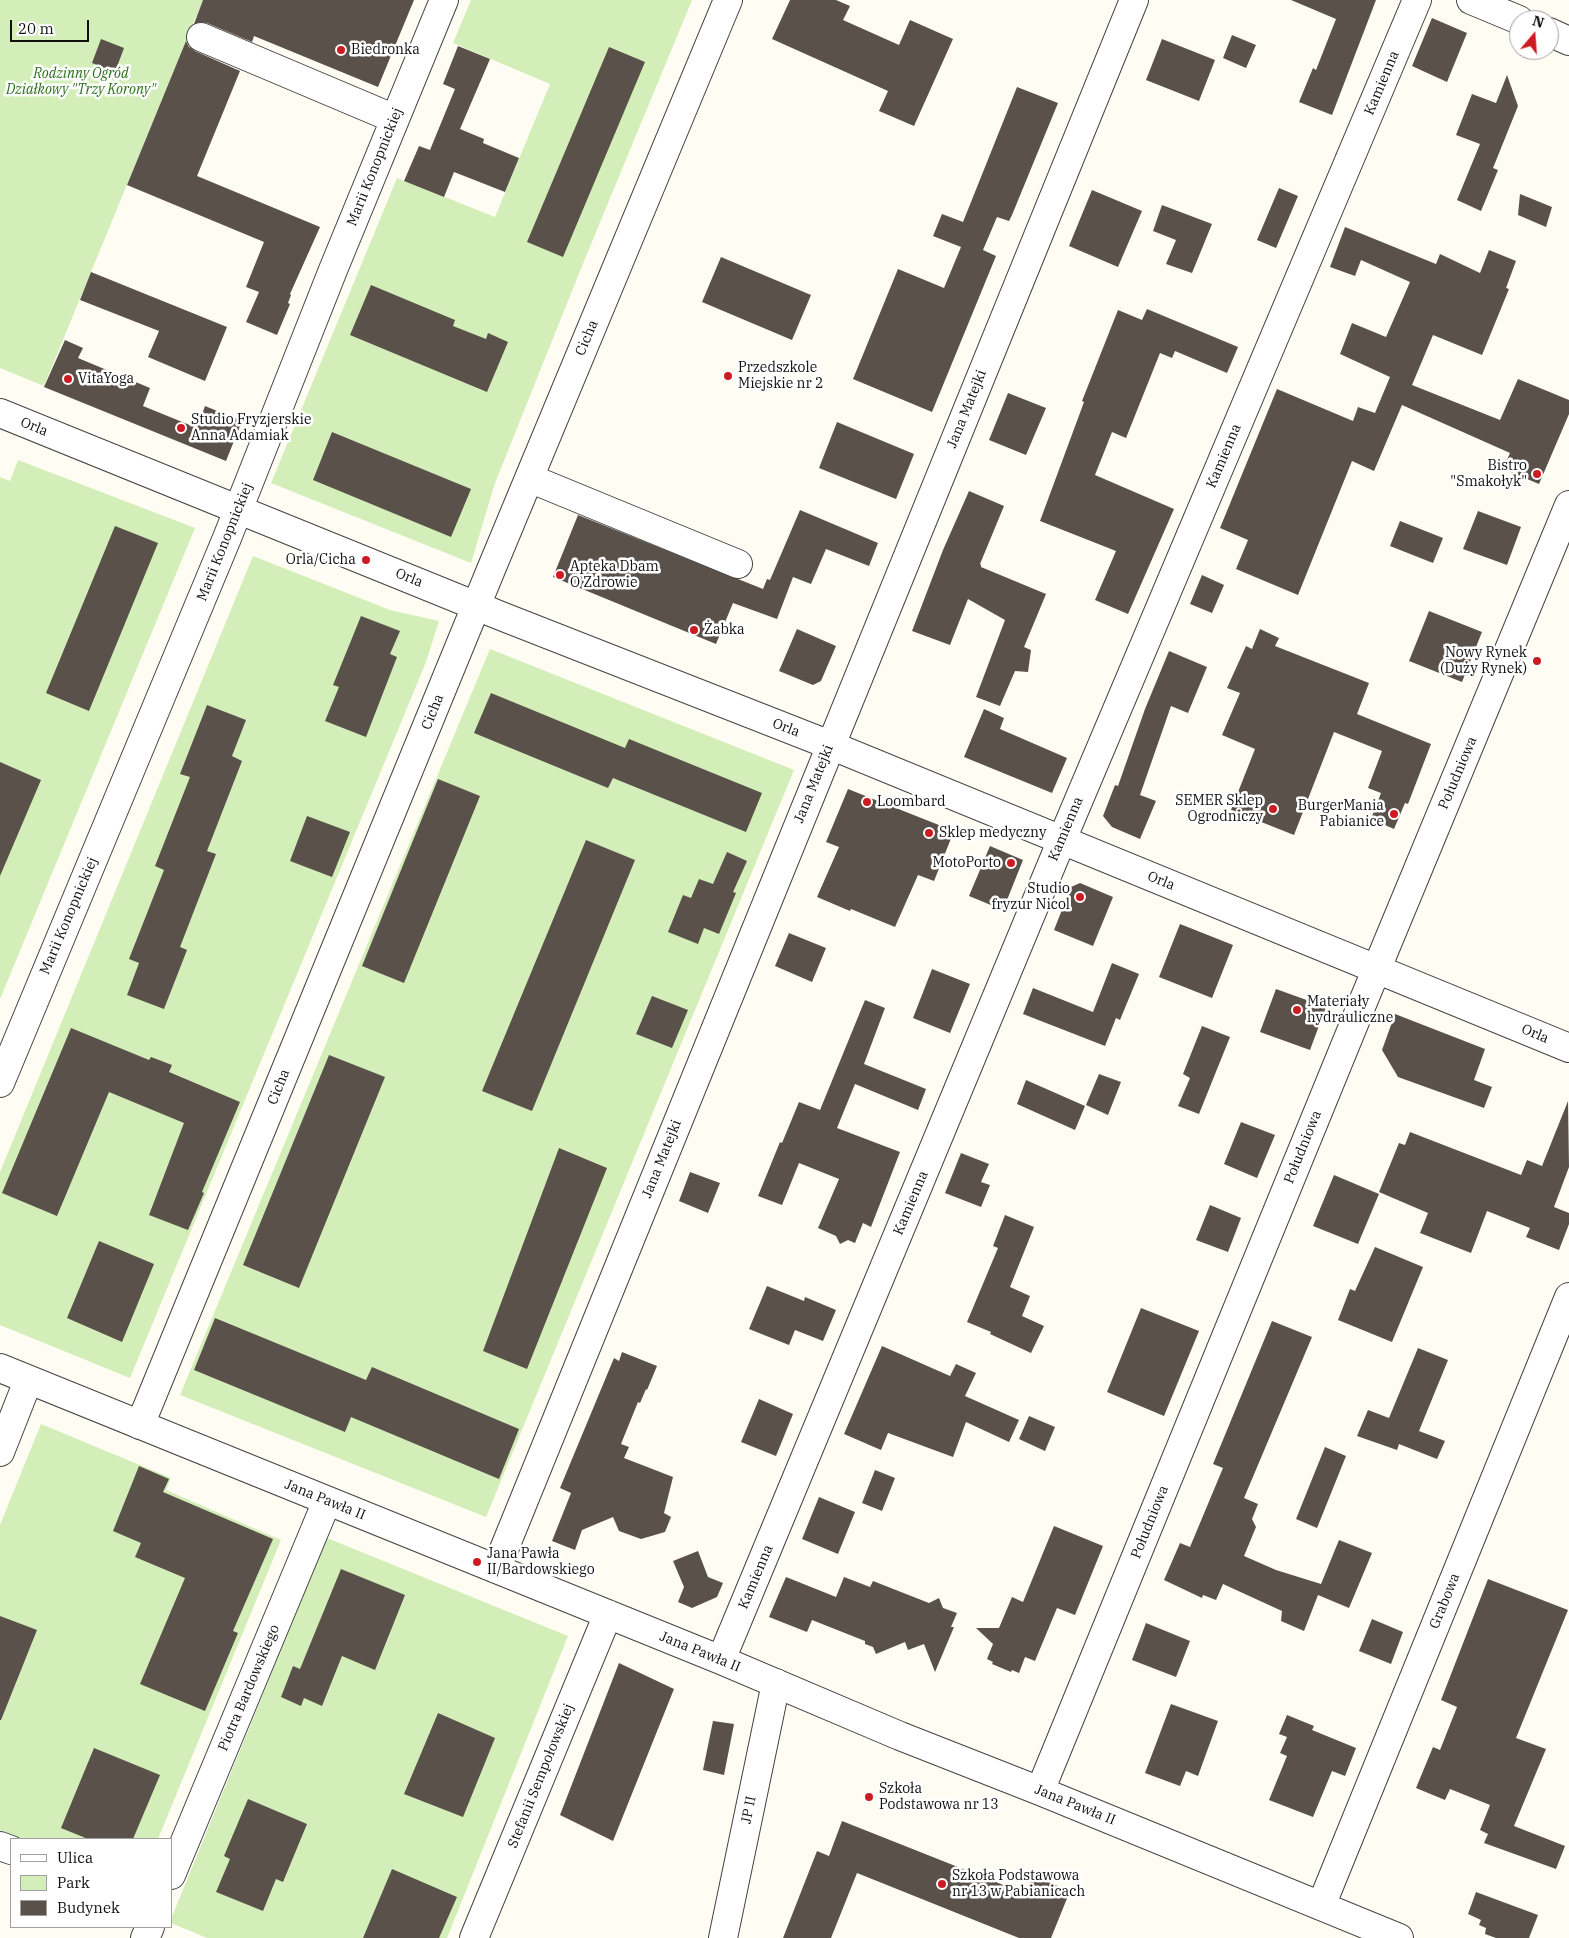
<!DOCTYPE html>
<html>
<head>
<meta charset="utf-8">
<style>
  body { margin:0 }
  #map { position:relative; width:1569px; height:1938px; overflow:hidden; background:#fffdf3; font-family:"IBM Plex Serif",serif }
  canvas { display:block }
  .legend { position:absolute; left:10px; top:1838px; width:162px; height:90px; box-sizing:border-box; background:#fff; border:1px solid #9f9f9f; margin:0; padding:6px 9px; list-style:none; font-size:15px; color:#101010 }
  .legend li { display:flex; align-items:center; gap:10px; height:25px }
  .legend b { width:25px; border:1px solid #9f9f9f }
  .north { position:absolute; left:1509px; top:10px; width:50px; height:50px; box-sizing:border-box; background:#fff; border:1px solid #9f9f9f; border-radius:50%; rotate:18deg; font-size:14px; font-weight:700; line-height:20px; text-align:center; color:#101010 }
  .north::after { content:''; display:block; margin:auto; width:18px; height:22px; background:#cd1b22; clip-path:polygon(50% 0,100% 100%,50% 72%,0 100%) }
  .scale { position:absolute; left:10px; top:20px; width:79px; height:22px; box-sizing:border-box; border:2px solid #101010; border-top:0; padding-left:6px; font-size:15px; line-height:18px; white-space:nowrap; color:#101010; -webkit-text-stroke:4px #fff; paint-order:stroke }
</style>
</head>
<body>
<div id="map">
<canvas width="1569" height="1938"></canvas>
<ul class="legend">
<li><b style="height:6px;background:#fff"></b>Ulica</li>
<li><b style="height:14px;background:#d3eeb8"></b>Park</li>
<li><b style="height:14px;background:#5a514b"></b>Budynek</li>
</ul>
<div class="north">N</div>
<div class="scale">20 m</div>
</div>
<script>
const context = document.querySelector('canvas').getContext('2d');
context.lineJoin = 'round';
function fill(path, color) { context.fillStyle = color; context.fill(path, 'evenodd'); }
function trace(path, color, width, dash) { context.strokeStyle = color; context.lineWidth = width; context.lineCap = dash ? 'butt' : 'round'; context.setLineDash(dash || []); context.stroke(path); }
function drawText(font, color, halo, rows, align = 'center') {
  context.font = font + ' "IBM Plex Serif",serif'; context.lineWidth = 5; context.setLineDash([]); context.textBaseline = 'middle'; context.strokeStyle = halo; context.fillStyle = color; for (const [text, x, y, turn = 0] of rows) {
    context.save(); context.translate(x, y); context.rotate((+turn || 0) * Math.PI / 180); context.textAlign = isNaN(turn) ? turn : align; if (halo) context.strokeText(text, 0, 0); context.fillText(text, 0, 0); context.restore();
  }
}
fill(new Path2D(`
  M 0,0 L 203,0 L 44,386 L 0,368 Z
  M 471,0 L 692,0 L 582,266 L 495,483 L 471,563 L 271,483 L 397,178 L 495,217 L 550,84 L 453,43 Z
  M 18,460 L 195,528 L 0,999 L 0,477 L 10,481 Z
  M 253,556 L 390,610 L 439,621 L 426,662 L 130,1378 L 0,1325 L 0,1172 Z
  M 490,649 L 794,770 L 486,1517 L 180,1395 Z
  M 41,1424 L 171,1478 L 166,1490 L 281,1540 L 158,1839 L 22,1839 L 0,1830 L 0,1525 Z
  M 327,1538 L 568,1636 L 447,1938 L 207,1938 L 171,1923 L 171,1919 Z`), '#d3eeb8');
fill(new Path2D(`
  M 203,0 L 414,0 L 378,87 L 254,36 L 252,42 L 207,23 L 200,22 L 194,24 Z
  M 790,0 L 836,0 L 850,6 L 843,20 L 899,45 L 910,20 L 953,39 L 914,126 L 879,111 L 888,91 L 772,39 Z
  M 1291,0 L 1376,0 L 1332,115 L 1299,102 L 1313,68 L 1316,70 L 1336,19 Z
  M 1432,18 L 1467,33 L 1447,82 L 1412,66 Z
  M 1232,35 L 1256,45 L 1246,68 L 1223,58 Z
  M 101,39 L 124,48 L 115,72 L 92,63 Z
  M 1162,39 L 1215,60 L 1199,101 L 1146,80 Z
  M 186,41 L 189,47 L 195,51 L 240,71 L 197,176 L 320,227 L 290,294 L 291,295 L 288,303 L 290,304 L 277,335 L 246,322 L 259,292 L 246,287 L 264,242 L 127,185 Z
  M 458,46 L 490,59 L 460,129 L 484,139 L 483,143 L 519,158 L 505,192 L 454,172 L 444,197 L 404,181 L 419,146 L 430,150 L 455,89 L 443,84 Z
  M 609,47 L 645,62 L 563,257 L 527,242 Z
  M 1507,75 L 1518,106 L 1493,168 L 1498,170 L 1481,211 L 1457,200 L 1480,144 L 1456,135 L 1472,94 L 1496,103 Z
  M 1017,87 L 1058,103 L 1012,215 L 1009,221 L 997,217 L 983,250 L 996,256 L 932,412 L 853,379 L 898,269 L 944,288 L 961,247 L 933,236 L 942,214 L 963,222 Z
  M 1279,188 L 1298,196 L 1276,248 L 1257,240 Z
  M 1092,190 L 1142,211 L 1118,267 L 1069,246 Z
  M 1520,194 L 1552,207 L 1546,227 L 1518,215 Z
  M 1162,205 L 1212,224 L 1192,273 L 1166,264 L 1176,240 L 1153,231 Z
  M 1345,227 L 1436,264 L 1440,254 L 1480,273 L 1489,250 L 1516,261 L 1506,288 L 1509,289 L 1482,355 L 1433,335 L 1412,385 L 1500,420 L 1518,379 L 1569,400 L 1569,414 L 1539,484 L 1503,469 L 1510,453 L 1402,405 L 1374,471 L 1352,461 L 1298,595 L 1236,569 L 1248,540 L 1220,528 L 1277,389 L 1353,421 L 1358,407 L 1375,413 L 1390,377 L 1340,354 L 1352,323 L 1386,337 L 1410,282 L 1361,260 L 1355,276 L 1330,267 Z
  M 721,257 L 811,295 L 792,340 L 702,302 Z
  M 91,272 L 227,327 L 205,381 L 148,357 L 159,331 L 80,300 Z
  M 371,285 L 455,320 L 453,326 L 486,339 L 488,333 L 508,342 L 487,392 L 350,335 Z
  M 1147,309 L 1238,347 L 1227,373 L 1175,351 L 1172,358 L 1160,353 L 1126,438 L 1112,432 L 1095,475 L 1174,509 L 1128,614 L 1095,600 L 1116,551 L 1040,521 L 1084,402 L 1082,401 L 1118,310 L 1142,320 Z
  M 65,340 L 83,348 L 78,358 L 150,388 L 143,406 L 197,428 L 205,406 L 242,421 L 226,461 L 44,387 Z
  M 1008,393 L 1046,408 L 1026,455 L 989,440 Z
  M 837,422 L 914,454 L 896,499 L 819,468 Z
  M 332,432 L 471,489 L 451,537 L 313,480 Z
  M 969,491 L 1004,506 L 980,564 L 981,565 L 981,567 L 1046,594 L 1024,647 L 1031,650 L 1028,672 L 1015,671 L 1000,706 L 976,697 L 1005,620 L 968,599 L 950,645 L 912,631 L 943,550 Z
  M 800,510 L 878,543 L 869,566 L 826,549 L 811,584 L 793,577 L 777,619 L 733,603 L 716,644 L 553,577 L 578,515 L 763,589 L 767,579 L 770,580 Z
  M 1478,511 L 1521,527 L 1507,565 L 1463,549 Z
  M 1400,521 L 1443,538 L 1433,563 L 1390,546 Z
  M 115,526 L 158,543 L 89,711 L 46,693 Z
  M 1202,575 L 1224,585 L 1212,613 L 1190,604 Z
  M 1429,611 L 1482,632 L 1462,682 L 1409,661 Z
  M 361,616 L 400,631 L 390,654 L 397,657 L 366,737 L 325,721 L 339,687 L 333,685 Z
  M 797,629 L 836,646 L 821,681 L 813,685 L 779,671 Z
  M 1260,629 L 1279,638 L 1275,646 L 1369,683 L 1357,714 L 1431,744 L 1408,804 L 1405,803 L 1394,829 L 1371,819 L 1381,793 L 1368,788 L 1382,751 L 1334,732 L 1294,835 L 1231,810 L 1255,749 L 1222,735 L 1240,693 L 1227,688 L 1246,646 L 1252,649 Z
  M 1169,651 L 1207,667 L 1188,713 L 1171,706 L 1140,795 L 1156,801 L 1140,839 L 1112,827 L 1103,816 L 1115,785 L 1118,786 L 1145,709 Z
  M 491,693 L 625,748 L 629,739 L 762,793 L 746,832 L 613,778 L 608,788 L 474,733 Z
  M 207,705 L 246,720 L 232,756 L 242,761 L 207,851 L 216,854 L 180,947 L 187,950 L 164,1009 L 127,995 L 139,963 L 129,959 L 164,870 L 155,866 L 190,777 L 180,774 Z
  M 984,709 L 1004,718 L 1000,729 L 1067,758 L 1052,793 L 964,757 Z
  M 0,762 L 41,780 L 0,876 Z
  M 438,779 L 480,796 L 404,983 L 362,966 Z
  M 848,789 L 954,831 L 934,881 L 918,875 L 895,927 L 851,909 L 850,911 L 817,897 L 839,847 L 826,842 Z
  M 307,816 L 350,832 L 332,877 L 290,861 Z
  M 586,840 L 635,860 L 532,1111 L 482,1091 Z
  M 990,846 L 1023,860 L 1003,910 L 969,896 Z
  M 727,852 L 747,861 L 733,892 L 736,893 L 719,934 L 704,928 L 698,944 L 668,932 L 683,895 L 691,898 L 699,879 L 713,884 Z
  M 1080,883 L 1113,897 L 1093,946 L 1054,930 L 1071,887 Z
  M 1180,924 L 1233,945 L 1212,998 L 1159,977 Z
  M 789,933 L 826,948 L 812,982 L 775,966 Z
  M 1112,963 L 1139,974 L 1120,1020 L 1116,1018 L 1105,1046 L 1023,1014 L 1033,988 L 1093,1012 Z
  M 932,969 L 970,984 L 950,1033 L 913,1018 Z
  M 1276,989 L 1326,1007 L 1310,1050 L 1260,1032 Z
  M 652,996 L 688,1010 L 672,1048 L 636,1034 Z
  M 865,1000 L 885,1008 L 864,1064 L 926,1089 L 918,1110 L 855,1084 L 837,1128 L 900,1152 L 871,1227 L 863,1223 L 855,1243 L 848,1240 L 840,1244 L 836,1236 L 818,1228 L 839,1179 L 799,1163 L 782,1205 L 758,1196 L 780,1142 L 782,1143 L 799,1102 L 820,1110 Z
  M 1395,1014 L 1485,1049 L 1474,1080 L 1492,1087 L 1484,1108 L 1398,1077 L 1382,1050 Z
  M 1202,1026 L 1230,1037 L 1199,1114 L 1178,1106 L 1190,1078 L 1183,1074 Z
  M 71,1028 L 149,1060 L 151,1057 L 172,1065 L 169,1072 L 240,1102 L 202,1192 L 204,1193 L 188,1230 L 149,1215 L 184,1123 L 109,1092 L 57,1216 L 2,1193 Z
  M 329,1055 L 385,1077 L 299,1288 L 243,1265 Z
  M 1099,1074 L 1121,1082 L 1108,1115 L 1086,1105 Z
  M 1026,1080 L 1085,1106 L 1075,1130 L 1017,1104 Z
  M 1568,1101 L 1569,1167 L 1554,1207 L 1569,1213 L 1569,1224 L 1559,1250 L 1526,1237 L 1530,1228 L 1487,1211 L 1471,1253 L 1420,1233 L 1428,1213 L 1379,1192 L 1399,1143 L 1405,1145 L 1410,1132 L 1521,1175 L 1527,1160 L 1542,1166 Z
  M 1241,1122 L 1275,1135 L 1257,1178 L 1224,1164 Z
  M 559,1148 L 607,1168 L 527,1369 L 483,1351 Z
  M 961,1153 L 989,1164 L 981,1182 L 990,1185 L 981,1207 L 945,1193 Z
  M 690,1172 L 720,1183 L 708,1213 L 679,1201 Z
  M 1334,1175 L 1379,1194 L 1358,1244 L 1313,1226 Z
  M 1210,1205 L 1241,1218 L 1228,1252 L 1196,1240 Z
  M 1005,1215 L 1034,1227 L 1010,1287 L 1030,1296 L 1022,1316 L 1044,1326 L 1031,1353 L 990,1334 L 991,1332 L 967,1322 L 998,1248 L 993,1246 Z
  M 99,1241 L 154,1264 L 122,1342 L 67,1318 Z
  M 1375,1247 L 1423,1267 L 1392,1342 L 1338,1320 L 1350,1289 L 1355,1291 Z
  M 767,1286 L 804,1301 L 805,1297 L 836,1310 L 823,1341 L 795,1330 L 789,1345 L 749,1329 Z
  M 1141,1308 L 1199,1331 L 1164,1416 L 1107,1392 Z
  M 215,1318 L 366,1380 L 372,1367 L 519,1429 L 499,1479 L 351,1417 L 345,1432 L 194,1370 Z
  M 1272,1321 L 1312,1337 L 1244,1498 L 1258,1504 L 1252,1519 L 1256,1527 L 1244,1556 L 1276,1570 L 1321,1584 L 1339,1540 L 1372,1553 L 1349,1608 L 1318,1595 L 1304,1631 L 1281,1621 L 1282,1611 L 1223,1584 L 1216,1600 L 1203,1595 L 1202,1598 L 1164,1580 L 1180,1543 L 1190,1547 L 1223,1468 L 1213,1464 Z
  M 882,1346 L 950,1376 L 956,1364 L 976,1373 L 965,1396 L 1019,1420 L 1009,1442 L 966,1422 L 953,1457 L 888,1433 L 881,1450 L 844,1434 Z
  M 1418,1348 L 1448,1360 L 1419,1431 L 1445,1441 L 1437,1459 L 1399,1444 L 1397,1450 L 1357,1436 L 1368,1410 L 1389,1418 Z
  M 622,1352 L 657,1366 L 647,1390 L 646,1389 L 640,1403 L 638,1402 L 621,1444 L 629,1447 L 624,1458 L 673,1477 L 664,1513 L 671,1517 L 665,1532 L 641,1539 L 619,1531 L 613,1517 L 582,1530 L 575,1550 L 552,1541 L 571,1493 L 560,1488 L 614,1358 L 619,1361 Z
  M 759,1399 L 793,1414 L 776,1456 L 741,1442 Z
  M 1029,1416 L 1055,1427 L 1045,1451 L 1019,1439 Z
  M 1325,1447 L 1346,1456 L 1317,1528 L 1296,1519 Z
  M 139,1466 L 169,1479 L 163,1492 L 273,1539 L 233,1631 L 238,1633 L 205,1711 L 140,1684 L 185,1578 L 135,1557 L 141,1543 L 113,1531 Z
  M 875,1470 L 895,1478 L 882,1511 L 862,1503 Z
  M 819,1497 L 855,1512 L 838,1554 L 802,1539 Z
  M 1054,1526 L 1103,1546 L 1075,1615 L 1057,1608 L 1035,1661 L 1025,1657 L 1019,1673 L 1012,1670 L 1011,1672 L 992,1664 L 993,1662 L 987,1659 L 993,1644 L 976,1628 L 999,1628 L 1012,1597 L 1023,1602 Z
  M 698,1551 L 708,1577 L 723,1583 L 717,1597 L 692,1608 L 678,1602 L 684,1587 L 673,1561 Z
  M 341,1569 L 405,1595 L 375,1670 L 342,1656 L 322,1706 L 304,1698 L 301,1706 L 281,1697 L 293,1666 L 300,1669 Z
  M 786,1577 L 836,1597 L 844,1577 L 870,1587 L 873,1581 L 929,1603 L 939,1598 L 943,1608 L 957,1613 L 951,1627 L 954,1627 L 935,1672 L 924,1644 L 908,1650 L 905,1642 L 876,1654 L 873,1647 L 865,1644 L 865,1641 L 812,1620 L 807,1632 L 769,1617 Z
  M 1488,1579 L 1568,1610 L 1516,1738 L 1546,1749 L 1514,1826 L 1565,1846 L 1556,1869 L 1484,1843 L 1488,1834 L 1480,1830 L 1490,1805 L 1450,1789 L 1445,1800 L 1416,1788 L 1433,1747 L 1440,1750 L 1457,1707 L 1441,1700 Z
  M 0,1616 L 37,1630 L 1,1720 L 0,1720 Z
  M 1372,1619 L 1403,1632 L 1391,1664 L 1359,1651 Z
  M 1146,1623 L 1190,1641 L 1176,1677 L 1132,1660 Z
  M 619,1663 L 674,1689 L 613,1841 L 560,1815 Z
  M 1171,1704 L 1218,1721 L 1198,1776 L 1186,1771 L 1180,1786 L 1145,1773 Z
  M 438,1713 L 495,1738 L 463,1817 L 404,1794 Z
  M 1287,1715 L 1314,1726 L 1312,1730 L 1356,1748 L 1345,1776 L 1332,1771 L 1313,1817 L 1269,1800 L 1287,1756 L 1280,1753 L 1287,1737 L 1279,1734 Z
  M 713,1721 L 734,1724 L 724,1775 L 703,1770 Z
  M 94,1748 L 160,1775 L 133,1839 L 88,1839 L 61,1828 Z
  M 248,1799 L 307,1824 L 283,1882 L 276,1879 L 263,1911 L 216,1892 L 230,1859 L 224,1856 Z
  M 842,1821 L 1026,1894 L 1033,1876 L 1070,1891 L 1051,1938 L 1019,1938 L 857,1873 L 831,1938 L 783,1938 L 817,1851 L 829,1856 Z
  M 392,1869 L 457,1897 L 439,1938 L 363,1938 Z
  M 1476,1892 L 1538,1915 L 1529,1938 L 1496,1938 L 1485,1934 L 1486,1928 L 1479,1925 L 1481,1920 L 1468,1914 Z`), '#5a514b');
const minor = new Path2D(`
  M 1471,0 L 1519,20
  M 1549,32 L 1569,41
  M 201,37 L 395,119
  M 0,413 L 501,616 L 830,745 L 1569,1048
  M 529,478 L 738,564
  M 0,1083 L 227,538 L 333,270 L 444,0
  M 0,1368 L 721,1660 L 900,1736 L 1040,1791 L 1399,1938
  M 140,1425 L 490,572 L 728,0
  M 0,1452 L 28,1381
  M 496,1569 L 1134,0
  M 721,1660 L 1061,842 L 1417,0
  M 1040,1791 L 1365,997 L 1569,505
  M 0,1846 L 11,1850
  M 171,1875 L 327,1501
  M 1321,1906 L 1569,1297
  M 145,1938 L 150,1927
  M 474,1938 L 608,1614
  M 723,1938 L 776,1683`);
trace(minor, '#434343', 30);
trace(minor, '#fff', 28);
for (const [x, y, r, color] of [
  [341,50,5,"#cd1b22"],
  [728,376,5,"#cd1b22"],
  [68,379,5,"#cd1b22"],
  [181,428,5,"#cd1b22"],
  [1537,474,5,"#cd1b22"],
  [366,560,5,"#cd1b22"],
  [560,575,5,"#cd1b22"],
  [694,630,5,"#cd1b22"],
  [1537,661,5,"#cd1b22"],
  [867,802,5,"#cd1b22"],
  [1273,809,5,"#cd1b22"],
  [1394,814,5,"#cd1b22"],
  [929,833,5,"#cd1b22"],
  [1011,863,5,"#cd1b22"],
  [1080,897,5,"#cd1b22"],
  [1297,1010,5,"#cd1b22"],
  [477,1562,5,"#cd1b22"],
  [869,1797,5,"#cd1b22"],
  [942,1884,5,"#cd1b22"]
]) { const dot = new Path2D(); dot.arc(x, y, r, 0, 2 * Math.PI); context.fillStyle = color; context.fill(dot); trace(dot, '#fff', 2); }
drawText('14px', '#101010', '#fff', [
  ["Biedronka",351,50],
  ["Przedszkole",738,368],
  ["Miejskie nr 2",738,384],
  ["VitaYoga",78,379],
  ["Studio Fryzjerskie",191,420],
  ["Anna Adamiak",191,436],
  ["Bistro",1527,466,"right"],
  ["\"Smakołyk\"",1527,482,"right"],
  ["Orla/Cicha",356,560,"right"],
  ["Apteka Dbam",570,567],
  ["O Zdrowie",570,583],
  ["Żabka",704,630],
  ["Nowy Rynek",1527,653,"right"],
  ["(Duży Rynek)",1527,669,"right"],
  ["SEMER Sklep",1263,801,"right"],
  ["Ogrodniczy",1263,817,"right"],
  ["Loombard",877,802],
  ["BurgerMania",1384,806,"right"],
  ["Pabianice",1384,822,"right"],
  ["Sklep medyczny",939,833],
  ["MotoPorto",1001,863,"right"],
  ["Studio",1070,889,"right"],
  ["fryzur Nicol",1070,905,"right"],
  ["Materiały",1307,1002],
  ["hydrauliczne",1307,1018],
  ["Jana Pawła",487,1554],
  ["II/Bardowskiego",487,1570],
  ["Szkoła",879,1789],
  ["Podstawowa nr 13",879,1805],
  ["Szkoła Podstawowa",952,1876],
  ["nr 13 w Pabianicach",952,1892]
], 'left');
drawText('italic 14px', '#2a6e1a', '#fff', [
  ["Rodzinny Ogród",81,74],
  ["Działkowy \"Trzy Korony\"",81,90]
]);
drawText('14px', '#101010', '#fff', [
  ["Kamienna",1382,83,-67],
  ["Marii Konopnickiej",375,167,-68],
  ["Cicha",587,338,-67],
  ["Jana Matejki",967,409,-68],
  ["Orla",34,427,22],
  ["Kamienna",1224,456,-67],
  ["Marii Konopnickiej",225,542,-68],
  ["Orla",409,578,22],
  ["Cicha",433,712,-68],
  ["Orla",786,728,21],
  ["Południowa",1458,773,-67],
  ["Jana Matejki",814,784,-68],
  ["Kamienna",1066,829,-67],
  ["Orla",1161,881,22],
  ["Marii Konopnickiej",69,916,-67],
  ["Orla",1535,1034,23],
  ["Cicha",279,1087,-68],
  ["Południowa",1303,1147,-68],
  ["Jana Matejki",662,1159,-68],
  ["Kamienna",911,1203,-67],
  ["Jana Pawła II",325,1500,22],
  ["Południowa",1150,1522,-68],
  ["Kamienna",756,1577,-67],
  ["Grabowa",1445,1601,-68],
  ["Jana Pawła II",700,1652,22],
  ["Piotra Bardowskiego",249,1688,-67],
  ["Stefanii Sempołowskiej",541,1776,-68],
  ["Jana Pawła II",1075,1805,22],
  ["JP II",749,1810,-79]
]);
</script>
</body>
</html>
